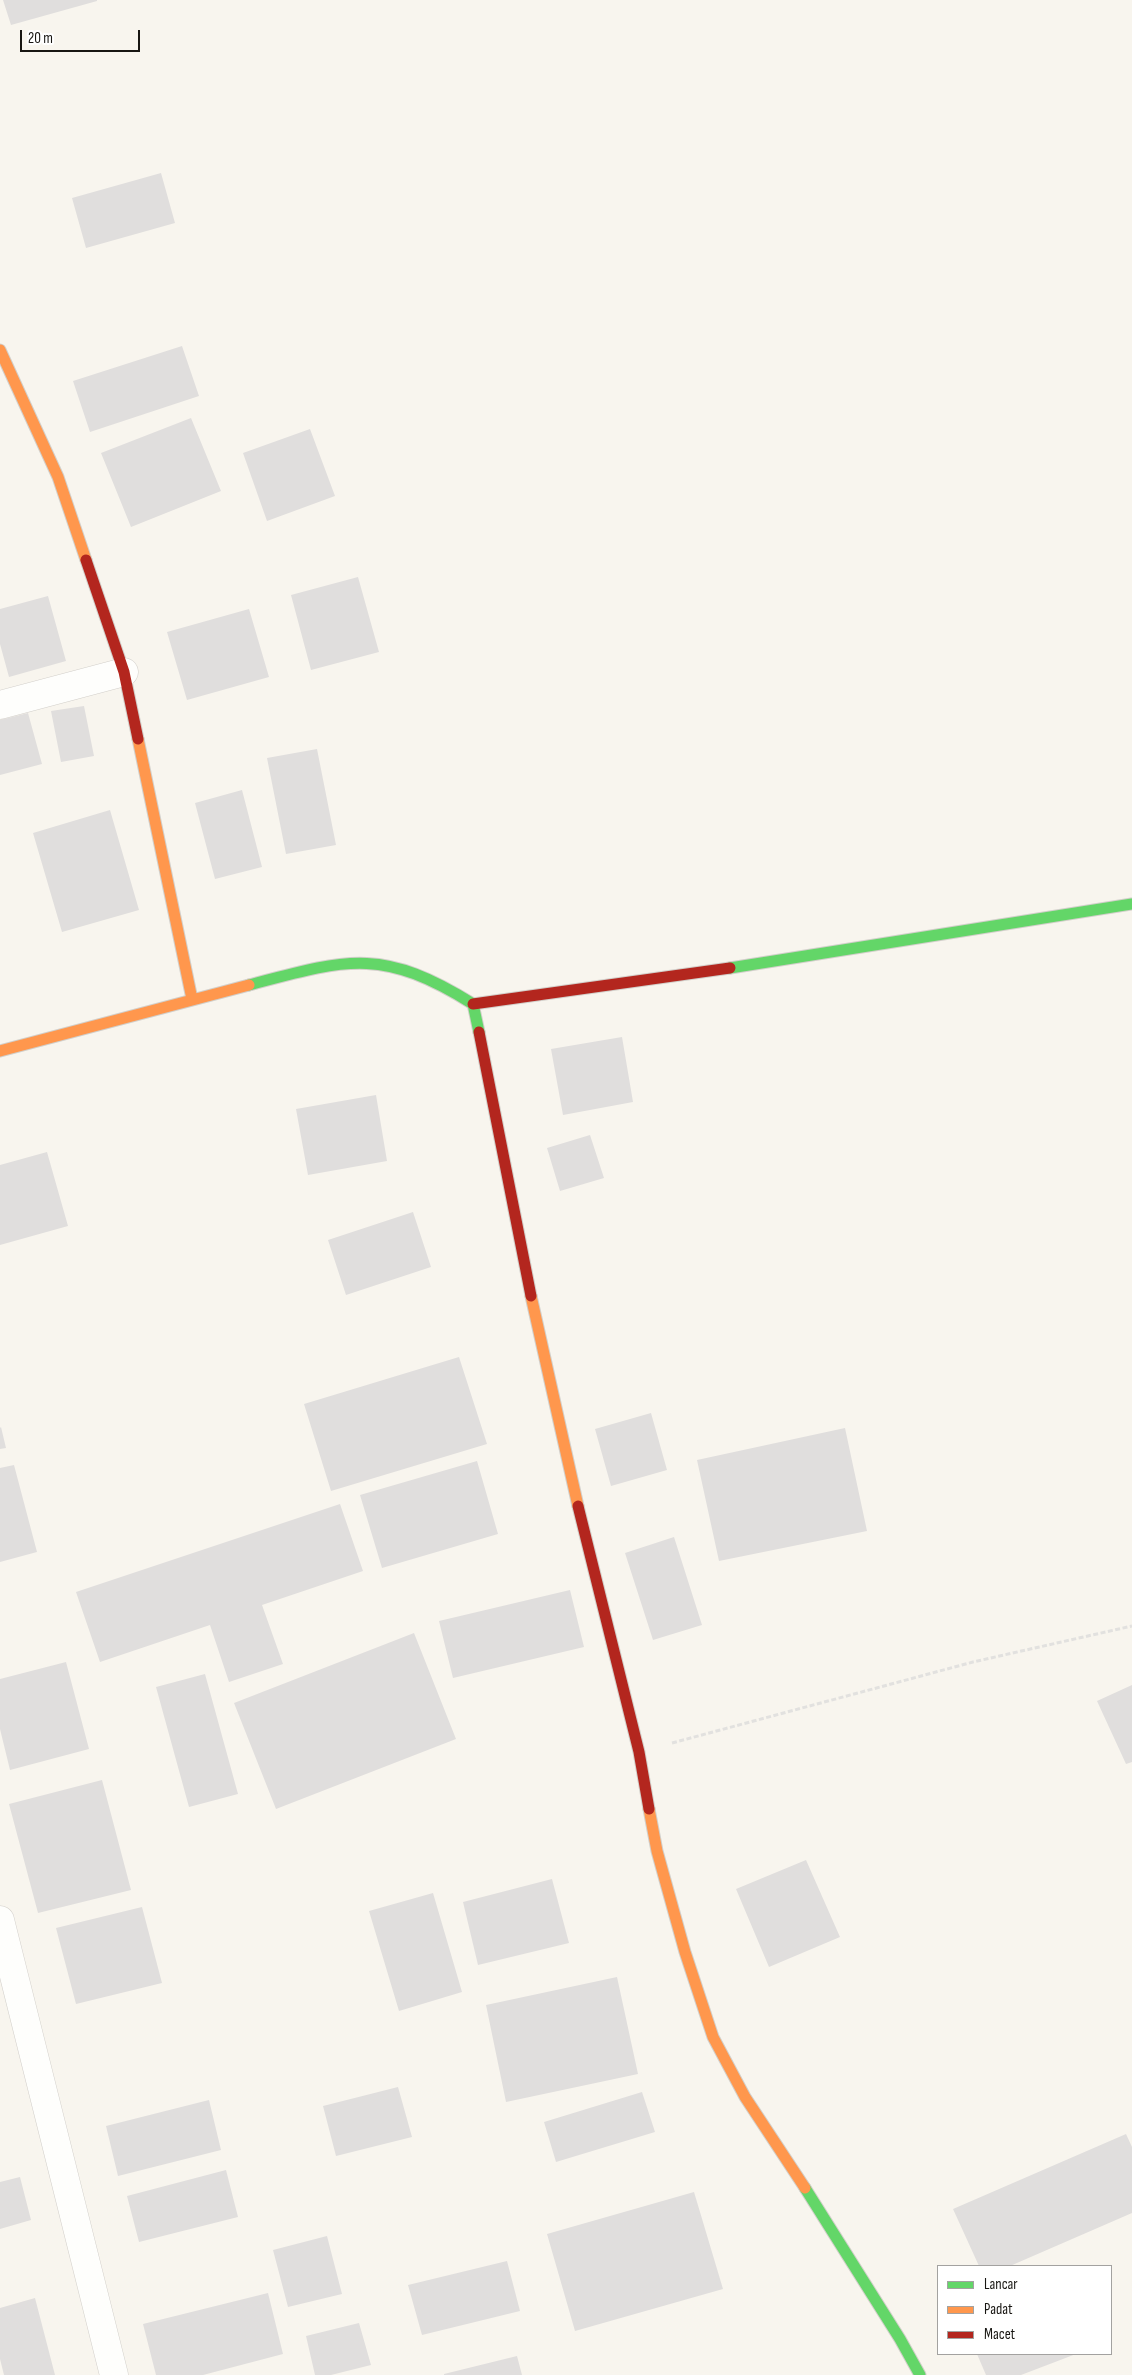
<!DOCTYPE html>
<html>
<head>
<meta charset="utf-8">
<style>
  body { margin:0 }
  #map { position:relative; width:1132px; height:2375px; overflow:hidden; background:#f8f5ee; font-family:"Sofia Sans Condensed",sans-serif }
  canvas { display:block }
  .legend { position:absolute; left:937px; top:2265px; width:175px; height:90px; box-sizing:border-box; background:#fff; border:1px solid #a3a2a0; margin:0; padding:6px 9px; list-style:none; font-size:15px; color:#181612 }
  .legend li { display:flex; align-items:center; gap:10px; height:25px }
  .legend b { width:25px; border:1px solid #a3a2a0 }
  .scale { position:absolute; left:20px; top:30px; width:120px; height:22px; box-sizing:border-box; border:2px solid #181612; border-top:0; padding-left:6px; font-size:15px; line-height:18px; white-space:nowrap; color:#181612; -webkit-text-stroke:4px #fff; paint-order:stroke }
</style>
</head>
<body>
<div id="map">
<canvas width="1132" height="2375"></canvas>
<ul class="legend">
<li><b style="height:6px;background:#63d668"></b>Lancar</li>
<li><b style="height:6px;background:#ff974d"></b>Padat</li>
<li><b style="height:6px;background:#b3261e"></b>Macet</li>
</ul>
<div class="scale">20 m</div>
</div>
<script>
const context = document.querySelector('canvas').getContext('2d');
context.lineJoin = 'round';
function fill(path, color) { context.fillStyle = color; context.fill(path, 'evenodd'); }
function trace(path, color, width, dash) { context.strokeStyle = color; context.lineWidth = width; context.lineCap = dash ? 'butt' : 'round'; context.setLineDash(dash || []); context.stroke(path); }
fill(new Path2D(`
  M 3,0 L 97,0 L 97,1 L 11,25 Z
  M 161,173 L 175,223 L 86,248 L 72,198 Z
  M 182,346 L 199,396 L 90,432 L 73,381 Z
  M 191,418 L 221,491 L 131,527 L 101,453 Z
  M 310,429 L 335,496 L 267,521 L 243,453 Z
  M 358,577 L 379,652 L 311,670 L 291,595 Z
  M 48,596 L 66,661 L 9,677 L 0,644 L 0,609 Z
  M 249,609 L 269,677 L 187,700 L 167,632 Z
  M 84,706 L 94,756 L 61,762 L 51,711 Z
  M 28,713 L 42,764 L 0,775 L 0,720 Z
  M 317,749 L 336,845 L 286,854 L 267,758 Z
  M 242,790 L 262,867 L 215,879 L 195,803 Z
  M 110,810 L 139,910 L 62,932 L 33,833 Z
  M 622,1037 L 633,1102 L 563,1115 L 551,1049 Z
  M 376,1095 L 387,1161 L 308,1175 L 296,1109 Z
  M 590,1135 L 604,1178 L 560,1191 L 547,1148 Z
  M 47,1152 L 68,1226 L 0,1245 L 0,1165 Z
  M 413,1212 L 431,1267 L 346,1295 L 328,1240 Z
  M 459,1357 L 487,1444 L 331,1491 L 304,1404 Z
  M 651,1413 L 667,1470 L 611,1486 L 595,1429 Z
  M 1,1427 L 6,1448 L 0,1449 L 0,1428 Z
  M 845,1428 L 867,1531 L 719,1561 L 697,1460 Z
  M 477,1461 L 498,1534 L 382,1568 L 360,1495 Z
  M 14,1465 L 37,1552 L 0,1562 L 0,1468 Z
  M 340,1504 L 363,1571 L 262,1605 L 283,1664 L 229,1682 L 210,1625 L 100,1662 L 76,1592 Z
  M 674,1537 L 702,1625 L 653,1640 L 625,1553 Z
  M 570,1590 L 584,1647 L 453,1678 L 439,1621 Z
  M 414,1633 L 456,1739 L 276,1809 L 234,1703 Z
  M 66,1662 L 89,1749 L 10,1770 L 0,1729 L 0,1679 Z
  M 205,1674 L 238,1794 L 189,1807 L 156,1687 Z
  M 1132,1685 L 1132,1762 L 1126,1764 L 1097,1701 Z
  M 102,1780 L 131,1890 L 38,1913 L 9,1804 Z
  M 806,1860 L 840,1937 L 769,1967 L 736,1889 Z
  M 552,1879 L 569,1943 L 478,1965 L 463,1902 Z
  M 433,1893 L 462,1992 L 399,2011 L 369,1911 Z
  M 142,1907 L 162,1983 L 76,2004 L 56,1928 Z
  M 617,1977 L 638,2074 L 506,2102 L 486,2005 Z
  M 398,2087 L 412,2137 L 336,2156 L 323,2106 Z
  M 642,2092 L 655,2132 L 556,2162 L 544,2122 Z
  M 209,2100 L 221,2150 L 118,2176 L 106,2126 Z
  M 1126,2134 L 1132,2147 L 1132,2213 L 1010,2266 L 979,2266 L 953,2209 Z
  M 226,2170 L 238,2217 L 139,2242 L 127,2196 Z
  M 20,2177 L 31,2220 L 0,2229 L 0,2182 Z
  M 694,2192 L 723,2289 L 575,2331 L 547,2234 Z
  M 327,2236 L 342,2294 L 288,2307 L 273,2250 Z
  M 507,2261 L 520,2311 L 422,2335 L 408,2285 Z
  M 268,2293 L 283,2354 L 203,2375 L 156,2375 L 143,2324 Z
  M 35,2298 L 55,2375 L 4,2375 L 0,2359 L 0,2308 Z
  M 359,2323 L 371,2365 L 331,2375 L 315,2375 L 306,2336 Z
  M 977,2354 L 1076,2354 L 1021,2375 L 986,2375 Z
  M 517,2356 L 522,2375 L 444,2375 L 444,2374 Z`), '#e0dedd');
const street = new Path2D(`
  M 0,705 L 124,672
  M 0,1920 L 114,2375`);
const fast = new Path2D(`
  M 730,968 L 1132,904
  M 249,985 C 347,959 382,947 473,1004 L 479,1032
  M 805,2188 L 900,2339 L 920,2375`);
const slow = new Path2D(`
  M 0,350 L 58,477 L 86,560
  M 138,739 L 192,999
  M 0,1051 L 249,985
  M 531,1296 L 578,1506
  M 649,1809 L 657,1851 L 685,1952 L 713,2037 L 745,2097 L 805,2188`);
const jam = new Path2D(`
  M 86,560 L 124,672 L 138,739
  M 473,1004 L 730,968
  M 479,1032 L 531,1296
  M 578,1506 L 639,1752 L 649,1809`);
trace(street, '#d2cfca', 29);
trace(fast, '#d2cfca', 13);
trace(slow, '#d2cfca', 13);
trace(jam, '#d2cfca', 13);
trace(new Path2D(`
  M 672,1743 L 973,1662 L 1132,1626`), '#e2e1df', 3, [5, 2.5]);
trace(street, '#fefefc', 28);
trace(fast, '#63d668', 11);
trace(slow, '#ff974d', 11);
trace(jam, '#b3261e', 11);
</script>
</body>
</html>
